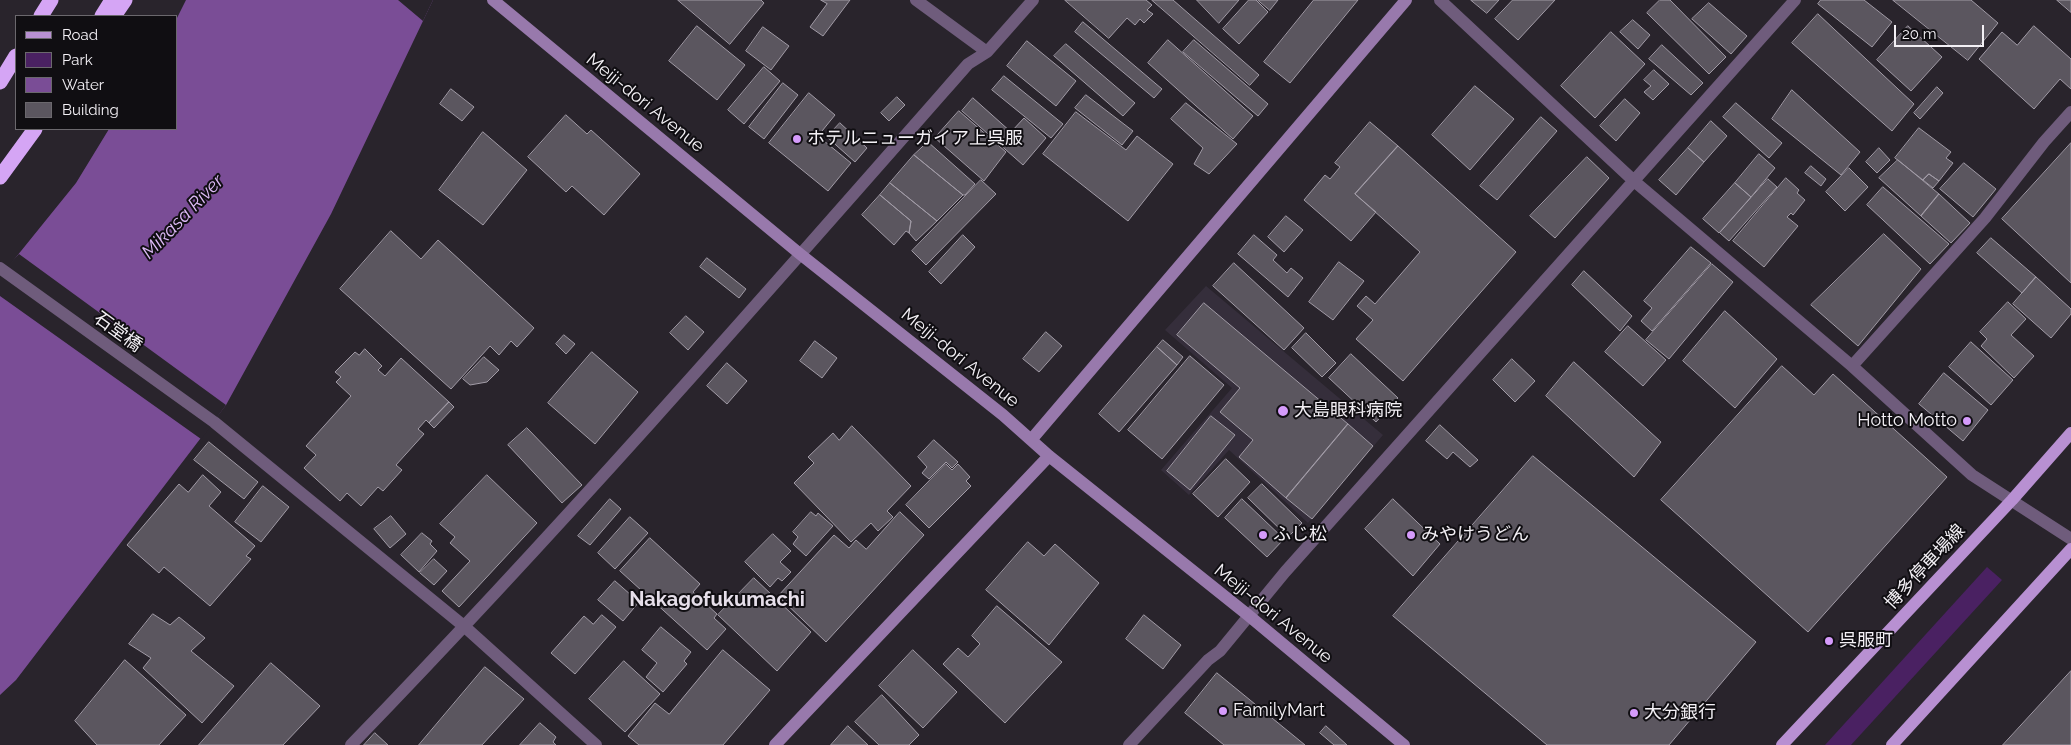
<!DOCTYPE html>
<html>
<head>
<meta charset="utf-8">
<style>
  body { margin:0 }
  #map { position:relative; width:2071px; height:745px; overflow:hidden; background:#29242c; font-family:Raleway,sans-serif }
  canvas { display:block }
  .legend { position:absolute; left:15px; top:15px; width:162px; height:115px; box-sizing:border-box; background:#100e12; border:1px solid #6b686d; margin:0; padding:6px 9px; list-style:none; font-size:15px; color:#f3f0f5 }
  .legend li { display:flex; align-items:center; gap:10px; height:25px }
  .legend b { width:25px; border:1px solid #6b686d }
  .scale { position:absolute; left:1894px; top:25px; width:90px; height:22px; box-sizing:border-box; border:2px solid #f3f0f5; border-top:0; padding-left:6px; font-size:15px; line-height:18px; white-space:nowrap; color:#f3f0f5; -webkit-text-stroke:4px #100e12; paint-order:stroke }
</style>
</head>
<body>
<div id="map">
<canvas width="2071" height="745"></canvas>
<ul class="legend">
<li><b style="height:6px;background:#b890d2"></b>Road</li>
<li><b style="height:14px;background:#4a2162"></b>Park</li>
<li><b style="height:14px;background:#7a4d96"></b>Water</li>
<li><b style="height:14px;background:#5b565f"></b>Building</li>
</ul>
<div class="scale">20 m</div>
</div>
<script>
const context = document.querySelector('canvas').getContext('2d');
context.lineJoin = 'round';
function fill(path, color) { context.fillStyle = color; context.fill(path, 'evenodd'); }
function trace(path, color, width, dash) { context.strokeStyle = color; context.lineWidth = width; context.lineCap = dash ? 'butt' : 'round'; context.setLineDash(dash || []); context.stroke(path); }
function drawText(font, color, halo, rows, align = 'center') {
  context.font = font + ' Raleway,"Noto Sans JP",sans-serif'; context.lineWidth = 4; context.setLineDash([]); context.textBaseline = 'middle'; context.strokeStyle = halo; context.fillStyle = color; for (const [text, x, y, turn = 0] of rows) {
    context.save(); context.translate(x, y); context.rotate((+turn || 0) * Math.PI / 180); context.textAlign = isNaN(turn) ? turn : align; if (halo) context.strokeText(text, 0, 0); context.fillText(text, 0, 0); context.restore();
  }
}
fill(new Path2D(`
  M 1206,286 L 1383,435 L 1308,523 L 1229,450 L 1189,495 L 1161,470 L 1232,388 L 1165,330 Z`), '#352e3b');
fill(new Path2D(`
  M 1987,567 L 2002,580 L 1851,745 L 1825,745 Z`), '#4a2162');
fill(new Path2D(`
  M 186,0 L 433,0 L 331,214 L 226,405 L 16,680 L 0,695 L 0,277 L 76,183 L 109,129 L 176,129 L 176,20 Z`), '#7a4d96');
fill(new Path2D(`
  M 398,0 L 433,0 L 423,21 Z
  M 19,254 L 226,405 L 201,439 L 0,296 L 0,274 Z`), '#29242c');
const building = new Path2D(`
  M 678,0 L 761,0 L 764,3 L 730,44 Z
  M 821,0 L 850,0 L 823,36 L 810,27 L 827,4 Z
  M 1065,0 L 1146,0 L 1152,5 L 1147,10 L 1153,14 L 1144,23 L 1140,19 L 1135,25 L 1127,18 L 1109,38 Z
  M 1152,0 L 1173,0 L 1259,75 L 1250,85 Z
  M 1197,0 L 1239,0 L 1219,23 Z
  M 1249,0 L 1256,0 L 1268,12 L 1239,44 L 1223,29 Z
  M 1258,0 L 1278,0 L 1270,10 Z
  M 1314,0 L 1358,0 L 1290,83 L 1264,62 Z
  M 1471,0 L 1499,0 L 1487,13 Z
  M 1513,0 L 1555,0 L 1518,40 L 1495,19 Z
  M 1660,0 L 1670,0 L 1726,57 L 1709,74 L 1647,13 Z
  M 1821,0 L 1864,0 L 1892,22 L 1872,47 L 1818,4 Z
  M 1893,0 L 1971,0 L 1998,23 L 1968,60 Z
  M 2057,0 L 2071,0 L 2071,12 Z
  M 1709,3 L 1747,36 L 1731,54 L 1692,19 Z
  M 1818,14 L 1914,104 L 1892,131 L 1792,43 Z
  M 1633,20 L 1650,35 L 1638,49 L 1620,32 Z
  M 1083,22 L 1162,89 L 1154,98 L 1075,32 Z
  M 697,26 L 745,65 L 717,100 L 669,61 Z
  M 1908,26 L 1942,57 L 1911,91 L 1877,60 Z
  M 2034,26 L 2071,59 L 2071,89 L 2060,79 L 2034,109 L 1979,59 L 2002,32 L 2017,45 Z
  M 763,27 L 789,46 L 771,70 L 746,51 Z
  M 1611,32 L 1645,64 L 1595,118 L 1561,86 Z
  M 1168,40 L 1253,116 L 1233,139 L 1148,63 Z
  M 1194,40 L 1268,104 L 1258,116 L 1183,52 Z
  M 1027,41 L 1076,81 L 1056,106 L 1007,66 Z
  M 1066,44 L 1135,103 L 1123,116 L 1054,56 Z
  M 1662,45 L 1703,83 L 1691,95 L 1649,59 Z
  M 764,67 L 780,81 L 744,124 L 728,110 Z
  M 1654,70 L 1669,84 L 1653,100 L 1644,92 L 1651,86 L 1644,80 Z
  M 1004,76 L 1063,124 L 1051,138 L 992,90 Z
  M 783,83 L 798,95 L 764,139 L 749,127 Z
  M 1475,86 L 1514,119 L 1470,170 L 1432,135 Z
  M 1937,87 L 1943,93 L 1920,119 L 1914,113 Z
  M 451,89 L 474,107 L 462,121 L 440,104 Z
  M 1792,90 L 1860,152 L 1841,175 L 1772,119 Z
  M 809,93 L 835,115 L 818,136 L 851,163 L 828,191 L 769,143 Z
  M 1086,95 L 1133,131 L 1122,145 L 1075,108 Z
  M 897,97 L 905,105 L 889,121 L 881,113 Z
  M 973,98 L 1011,132 L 1024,118 L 1046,138 L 1023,165 L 962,111 Z
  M 1625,99 L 1640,113 L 1616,141 L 1600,126 Z
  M 1186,103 L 1237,144 L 1209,174 L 1194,164 L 1203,148 L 1171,119 Z
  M 1736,103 L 1782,143 L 1769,158 L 1723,117 Z
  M 959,111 L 1006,152 L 984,181 L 935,138 Z
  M 1076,112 L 1126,150 L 1137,136 L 1173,164 L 1128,221 L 1043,154 Z
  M 566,115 L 587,134 L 591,130 L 640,174 L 604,215 L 572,186 L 566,192 L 528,157 Z
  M 1541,117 L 1557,131 L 1497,200 L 1480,186 Z
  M 1711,121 L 1727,136 L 1704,162 L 1688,148 Z
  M 1370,122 L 1398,146 L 1355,194 L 1376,212 L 1351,241 L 1304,200 L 1325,175 L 1330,179 L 1340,167 L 1335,163 Z
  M 840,123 L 867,148 L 855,162 L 827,137 Z
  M 1919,128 L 1951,152 L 1946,158 L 1953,163 L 1939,181 L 1929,174 L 1923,180 L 1895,158 Z
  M 483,132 L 527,170 L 483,225 L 439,190 Z
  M 928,142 L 975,184 L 965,195 L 963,195 L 914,155 Z
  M 2071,143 L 2071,283 L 2002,219 Z
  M 1398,146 L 1516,252 L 1403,381 L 1356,339 L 1373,320 L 1357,306 L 1366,296 L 1375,304 L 1420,252 L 1355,194 Z
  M 1688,148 L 1704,162 L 1676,195 L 1659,180 Z
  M 1879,148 L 1890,160 L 1877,173 L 1866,162 Z
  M 1759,154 L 1775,168 L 1751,197 L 1735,183 Z
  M 914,155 L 963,195 L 937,221 L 890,183 Z
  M 1587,157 L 1609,178 L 1555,238 L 1530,216 Z
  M 1898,160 L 1939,194 L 1921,216 L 1879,178 Z
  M 1964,163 L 1996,189 L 1973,217 L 1940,189 Z
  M 1811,166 L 1826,179 L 1821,186 L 1805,173 Z
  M 1849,168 L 1868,187 L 1845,211 L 1826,192 Z
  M 1929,174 L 1939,181 L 1933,188 L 1923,180 Z
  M 1786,178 L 1799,190 L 1797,193 L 1805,200 L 1793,215 L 1791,213 L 1787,217 L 1798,226 L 1764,267 L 1733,241 Z
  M 1768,179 L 1777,187 L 1729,241 L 1720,233 Z
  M 981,180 L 996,194 L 926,265 L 912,251 Z
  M 890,183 L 937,221 L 916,241 L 909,233 L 911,221 L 880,195 Z
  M 1735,183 L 1751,197 L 1719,233 L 1703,219 Z
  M 1883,187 L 1949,244 L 1930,264 L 1867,205 Z
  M 1939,194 L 1970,223 L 1951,243 L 1921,216 Z
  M 880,195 L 911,221 L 909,233 L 906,231 L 894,245 L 862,215 Z
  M 1286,216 L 1303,230 L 1284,252 L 1268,237 Z
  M 391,231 L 421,259 L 438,240 L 534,328 L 517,347 L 511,341 L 499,355 L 490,346 L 451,389 L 340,289 Z
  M 1884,234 L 1921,269 L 1858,346 L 1811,305 Z
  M 963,235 L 975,247 L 941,284 L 929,272 Z
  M 1254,235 L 1277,255 L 1273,260 L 1287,273 L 1291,268 L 1303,278 L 1288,297 L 1238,254 Z
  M 1991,238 L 2036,277 L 2022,293 L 1977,253 Z
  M 1691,247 L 1711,263 L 1652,331 L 1641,321 L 1652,308 L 1644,301 Z
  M 707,258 L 746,289 L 739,298 L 700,267 Z
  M 1339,262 L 1364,281 L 1333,320 L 1309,302 Z
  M 1234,263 L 1304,328 L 1284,350 L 1213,286 Z
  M 1712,264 L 1733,282 L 1669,359 L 1646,340 Z
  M 1584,271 L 1632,316 L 1620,331 L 1572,285 Z
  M 2036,277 L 2071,309 L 2071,314 L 2051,338 L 2013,304 Z
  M 2008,302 L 2026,319 L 2011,335 L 2034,356 L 2014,378 L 1981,346 L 1987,339 L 1980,332 Z
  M 1204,303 L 1348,424 L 1286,498 L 1239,457 L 1253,440 L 1220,412 L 1240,388 L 1177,335 Z
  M 1725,311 L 1777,359 L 1735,408 L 1683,361 Z
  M 686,316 L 704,332 L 688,350 L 670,333 Z
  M 1628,326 L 1666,360 L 1643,386 L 1605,352 Z
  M 1046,332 L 1062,346 L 1039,372 L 1023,359 Z
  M 1306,333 L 1336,363 L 1322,377 L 1292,348 Z
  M 564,335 L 575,344 L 566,354 L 556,344 Z
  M 1163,340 L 1183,357 L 1177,365 L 1157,347 Z
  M 815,341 L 837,358 L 822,378 L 800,361 Z
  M 1971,342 L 2013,380 L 1991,405 L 1949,367 Z
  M 1157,347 L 1177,365 L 1119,432 L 1099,414 Z
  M 365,349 L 382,366 L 378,370 L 385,376 L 401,358 L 449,402 L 429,423 L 426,420 L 418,429 L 424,434 L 396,465 L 402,470 L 383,491 L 378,487 L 361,506 L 347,493 L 340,501 L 304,468 L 316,455 L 306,446 L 351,396 L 336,382 L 341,377 L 335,372 L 355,352 L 359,355 Z
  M 592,352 L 638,392 L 595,444 L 548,403 Z
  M 1351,354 L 1398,398 L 1376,422 L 1329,378 Z
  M 1190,356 L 1224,385 L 1162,459 L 1128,430 Z
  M 484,357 L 499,370 L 487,382 L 470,385 L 463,379 Z
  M 1512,359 L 1535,381 L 1515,402 L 1493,380 Z
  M 1574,362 L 1661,442 L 1634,477 L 1546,396 Z
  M 727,363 L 747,381 L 727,404 L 707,386 Z
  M 1782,366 L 1814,395 L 1833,374 L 1947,477 L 1808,632 L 1661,500 Z
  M 1944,373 L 1988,410 L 1963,441 L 1919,404 Z
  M 449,402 L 454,407 L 434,428 L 429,423 Z
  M 1211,416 L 1235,435 L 1190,490 L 1167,471 Z
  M 1348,424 L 1373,446 L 1312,519 L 1286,498 Z
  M 1440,425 L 1478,460 L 1470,467 L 1453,452 L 1447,459 L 1426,441 Z
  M 852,426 L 911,486 L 887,511 L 893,517 L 878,531 L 871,523 L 851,542 L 794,483 L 814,463 L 808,457 L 833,433 L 839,440 Z
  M 527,428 L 582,485 L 562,503 L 508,445 Z
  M 934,440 L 958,462 L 952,468 L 946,462 L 929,479 L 922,473 L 927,467 L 918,457 Z
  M 209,442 L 258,482 L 244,499 L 194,460 Z
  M 1533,456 L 1756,642 L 1669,745 L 1547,745 L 1393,616 Z
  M 1226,459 L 1250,482 L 1218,517 L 1193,494 Z
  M 946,464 L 952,470 L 958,464 L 970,477 L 966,481 L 971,486 L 929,528 L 906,505 Z
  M 203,475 L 221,492 L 209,506 L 255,546 L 246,556 L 251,559 L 210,606 L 164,567 L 159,573 L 127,545 L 179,484 L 188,492 Z
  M 487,475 L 537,523 L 459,607 L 442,591 L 470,561 L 450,543 L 455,537 L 440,524 Z
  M 1262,484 L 1302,523 L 1288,537 L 1248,498 Z
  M 263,486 L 289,507 L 261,542 L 235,522 Z
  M 610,499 L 621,509 L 590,545 L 578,536 Z
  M 1242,499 L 1284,539 L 1267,557 L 1225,518 Z
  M 1393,499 L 1440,544 L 1413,576 L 1365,529 Z
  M 811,512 L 816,516 L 818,513 L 833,526 L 806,556 L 793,544 L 798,537 L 793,532 Z
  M 900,512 L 924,535 L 826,642 L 778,596 L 834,535 L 849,548 L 856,540 L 866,549 Z
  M 391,516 L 406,534 L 390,548 L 374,529 Z
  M 630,517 L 648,533 L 615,569 L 598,553 Z
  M 422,533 L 432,541 L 430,544 L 437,551 L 419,572 L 401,555 Z
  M 773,534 L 791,551 L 780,562 L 791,572 L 782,581 L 778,578 L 770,587 L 745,562 Z
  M 650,538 L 700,584 L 693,592 L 717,614 L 714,618 L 726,629 L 707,650 L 620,571 Z
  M 1028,542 L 1044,556 L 1055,544 L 1099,583 L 1049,645 L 986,590 Z
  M 434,559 L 447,571 L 434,585 L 420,573 Z
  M 754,578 L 811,632 L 777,671 L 718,615 Z
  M 615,581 L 639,602 L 623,621 L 598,600 Z
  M 997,606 L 1062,662 L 1005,723 L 943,664 L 958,648 L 968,657 L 980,644 L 972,636 Z
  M 153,614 L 170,625 L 179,617 L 205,638 L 191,651 L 234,686 L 202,723 L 143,668 L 151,658 L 129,644 Z
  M 602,615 L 616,627 L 575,674 L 551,653 L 584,616 L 593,624 Z
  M 1144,615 L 1181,645 L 1163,669 L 1126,639 Z
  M 661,627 L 691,652 L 684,661 L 687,664 L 663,692 L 646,677 L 657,663 L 642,650 Z
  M 723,650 L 770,690 L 723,745 L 639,745 L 628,736 L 655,703 L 669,714 Z
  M 913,650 L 957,692 L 923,728 L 879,686 Z
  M 125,660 L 186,715 L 159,745 L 97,745 L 75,721 Z
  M 624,661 L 660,694 L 625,732 L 589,699 Z
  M 271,663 L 320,706 L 283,745 L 199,745 Z
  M 485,667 L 524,699 L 482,745 L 419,745 Z
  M 2071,671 L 2071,745 L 2003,745 Z
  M 1217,673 L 1305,745 L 1224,745 L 1185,713 Z
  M 882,695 L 919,735 L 909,745 L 879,745 L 855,722 Z
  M 540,723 L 556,737 L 553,742 L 556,745 L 520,745 Z
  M 848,726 L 868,745 L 831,745 Z
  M 1326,726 L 1347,745 L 1334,745 L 1320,733 Z
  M 375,733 L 388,745 L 364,745 Z`);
fill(building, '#5b565f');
trace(building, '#a19ba6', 1);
trace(new Path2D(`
  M 916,0 L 987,52
  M 1440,0 L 1634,181 L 1852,366 L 1972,475 L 2071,539
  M 0,268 L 214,422 L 465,627 L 596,745
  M 1852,366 L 1985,218 L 2044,142 L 2071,112
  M 351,745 C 564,525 766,294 968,64 L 987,52 L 1033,0
  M 1129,745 L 1208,660 L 1220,651 L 1285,572 L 1795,0`), '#6f5c7c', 12);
trace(new Path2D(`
  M 493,0 L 800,254 L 1003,415 L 1049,456 L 1248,615 L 1404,745
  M 1031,440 L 1406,0
  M 775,745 L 1049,456`), '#9879ac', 12);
trace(new Path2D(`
  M 1782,745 L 2012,500 L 2071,433
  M 1892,745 L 2071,549`), '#b890d2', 12);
trace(new Path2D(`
  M 41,16 L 51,0
  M 102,16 L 112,0
  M 114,16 L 125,0
  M 0,82 L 16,56
  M 0,177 L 35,129`), '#d5a5f5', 15);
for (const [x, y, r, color] of [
  [797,139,5,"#d59bfb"],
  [1283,411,6,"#d59bfb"],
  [1967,421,5,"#d59bfb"],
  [1263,535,5,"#d59bfb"],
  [1411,535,5,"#d59bfb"],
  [1829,641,5,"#d59bfb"],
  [1223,711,5,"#d59bfb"],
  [1634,713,5,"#d59bfb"]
]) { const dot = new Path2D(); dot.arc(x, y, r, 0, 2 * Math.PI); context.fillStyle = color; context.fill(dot); trace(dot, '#100e12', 2); }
drawText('18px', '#f3f0f5', '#100e12', [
  ["Meiji-dori Avenue",645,103,39],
  ["石堂橋",118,332,36],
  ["Meiji-dori Avenue",960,358,39],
  ["博多停車場線",1925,567,-47],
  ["Meiji-dori Avenue",1273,614,39]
]);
drawText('18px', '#f3f0f5', '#100e12', [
  ["ホテルニューガイア上呉服",807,139],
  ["大島眼科病院",1294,411],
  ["Hotto Motto",1957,421,"right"],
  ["ふじ松",1273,535],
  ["みやけうどん",1421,535],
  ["呉服町",1839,641],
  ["FamilyMart",1233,711],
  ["大分銀行",1644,713]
], 'left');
drawText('italic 19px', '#ddbaf6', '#100e12', [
  ["Mikasa River",183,217,-46]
]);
drawText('bold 20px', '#e6dfea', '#100e12', [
  ["Nakagofukumachi",717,600]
]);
</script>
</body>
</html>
